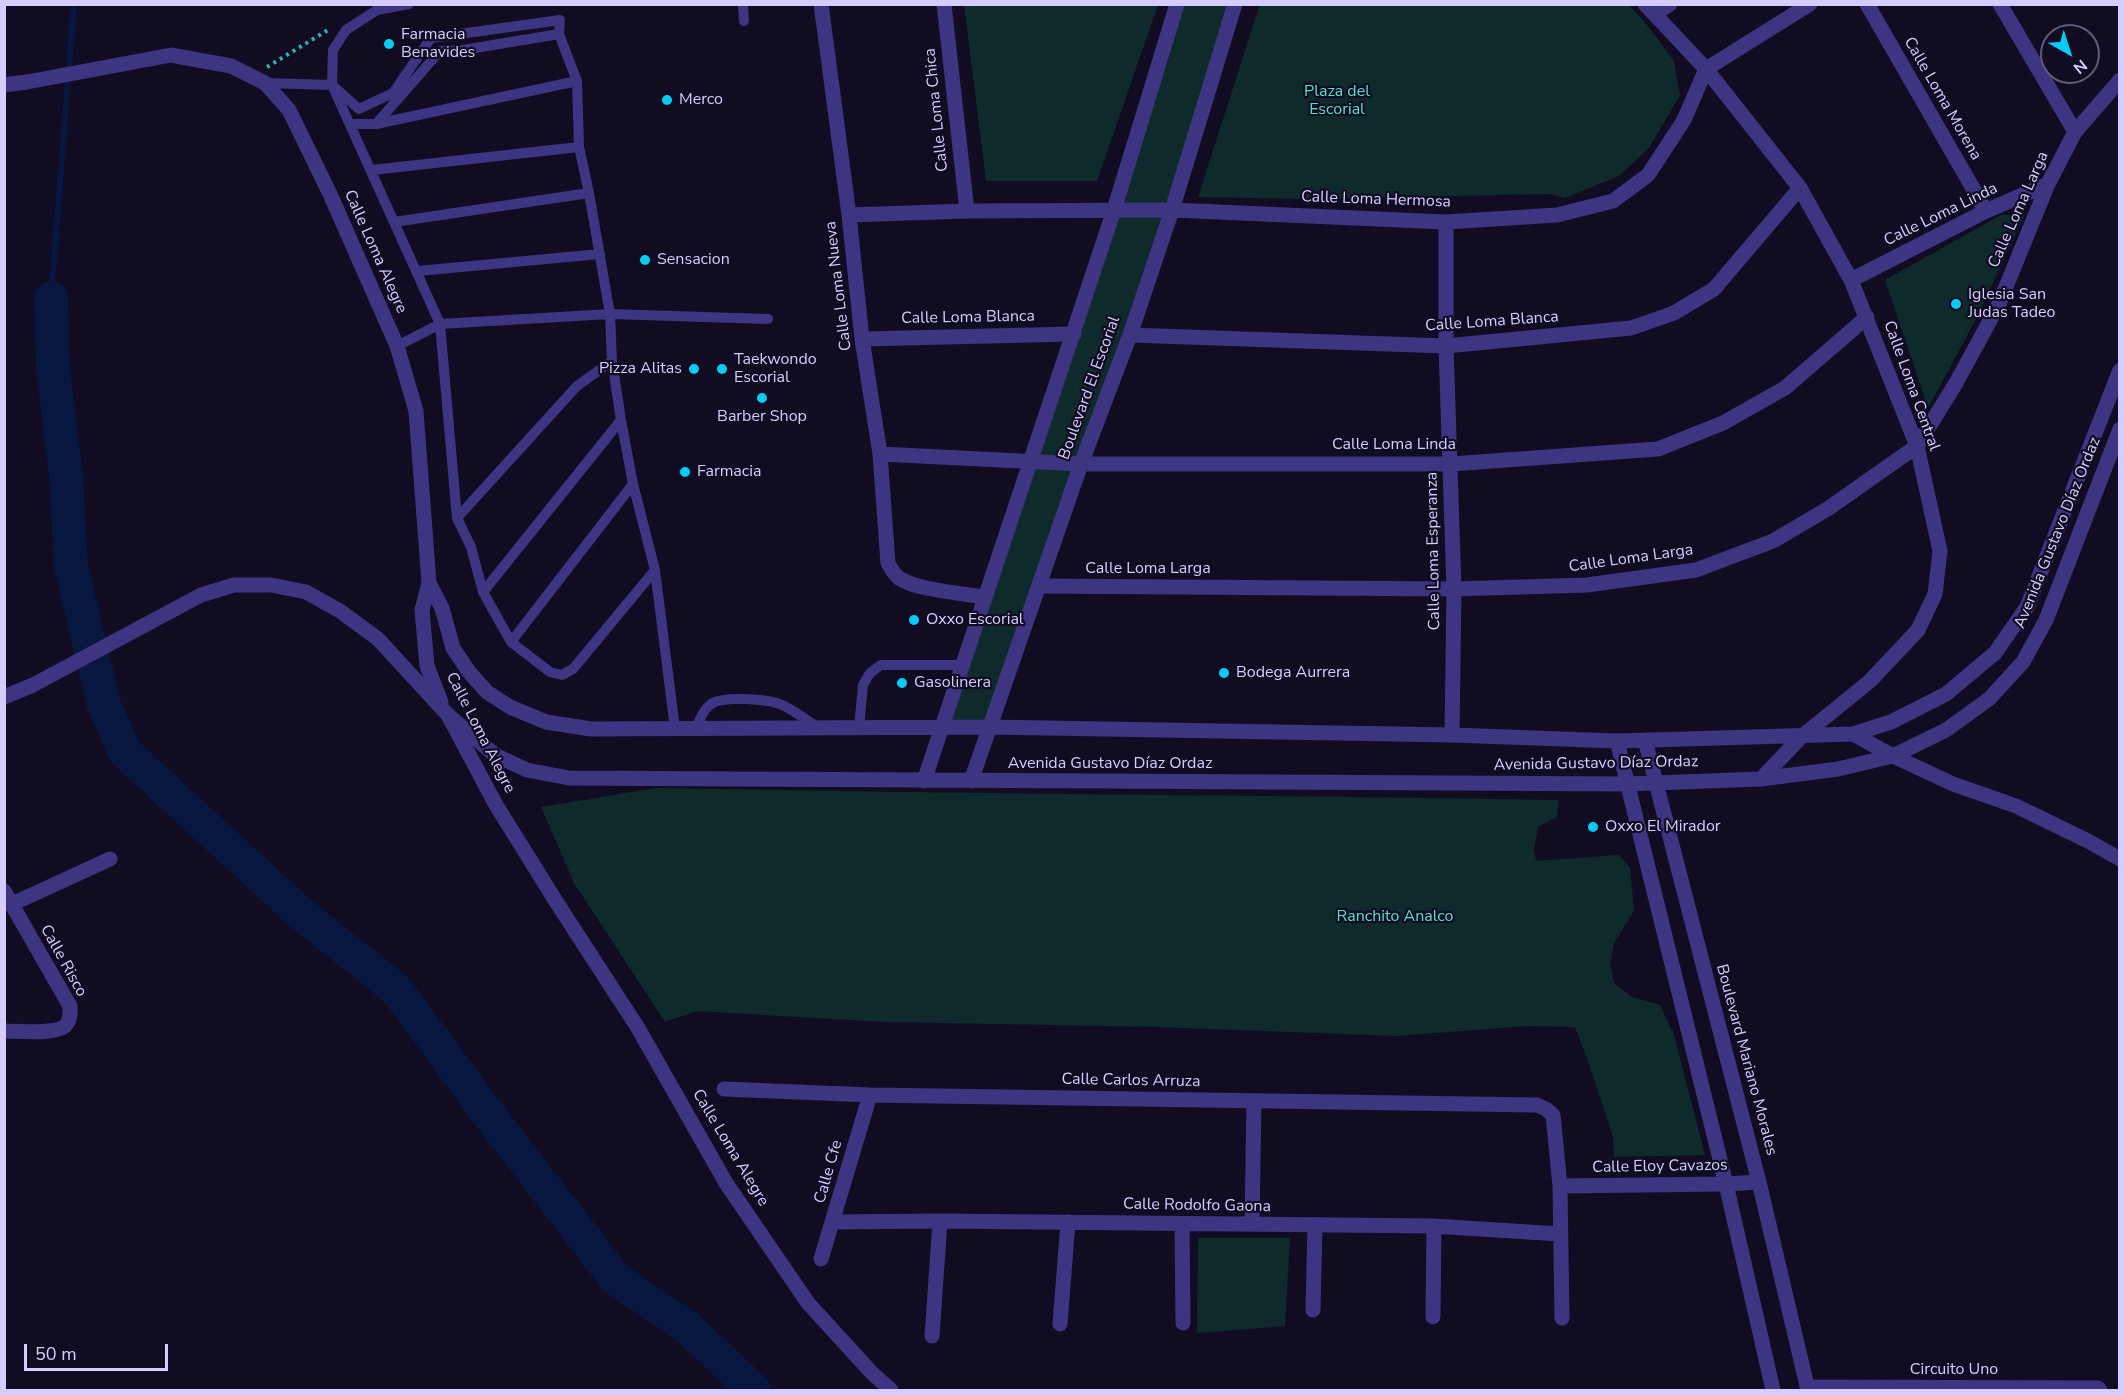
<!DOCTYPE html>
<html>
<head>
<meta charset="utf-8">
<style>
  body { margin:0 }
  #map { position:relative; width:2124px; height:1395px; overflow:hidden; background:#110c21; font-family:"Nunito Sans",sans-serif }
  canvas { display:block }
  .frame { position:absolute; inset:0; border:6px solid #d6ccff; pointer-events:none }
  .north { position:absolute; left:2040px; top:24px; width:60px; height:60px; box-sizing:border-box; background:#110c21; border:2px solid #60597a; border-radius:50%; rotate:141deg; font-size:16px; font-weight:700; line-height:24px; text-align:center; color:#d6ccff }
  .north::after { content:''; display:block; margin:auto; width:21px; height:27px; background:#00cdf7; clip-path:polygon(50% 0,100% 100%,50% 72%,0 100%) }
  .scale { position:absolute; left:24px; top:1344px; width:144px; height:27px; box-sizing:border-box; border:3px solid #d6ccff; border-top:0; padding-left:8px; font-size:18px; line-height:21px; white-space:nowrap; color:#d6ccff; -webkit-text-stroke:4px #110c21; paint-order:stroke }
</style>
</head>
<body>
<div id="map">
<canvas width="2124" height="1395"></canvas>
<div class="frame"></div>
<div class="north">N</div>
<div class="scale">50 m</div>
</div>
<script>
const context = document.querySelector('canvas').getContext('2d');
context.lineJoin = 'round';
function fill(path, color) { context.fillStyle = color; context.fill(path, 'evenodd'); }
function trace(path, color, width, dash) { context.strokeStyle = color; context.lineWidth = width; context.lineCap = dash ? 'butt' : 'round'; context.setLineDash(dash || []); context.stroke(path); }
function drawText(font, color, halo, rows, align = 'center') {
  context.font = font + ' "Nunito Sans",sans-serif'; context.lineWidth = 4.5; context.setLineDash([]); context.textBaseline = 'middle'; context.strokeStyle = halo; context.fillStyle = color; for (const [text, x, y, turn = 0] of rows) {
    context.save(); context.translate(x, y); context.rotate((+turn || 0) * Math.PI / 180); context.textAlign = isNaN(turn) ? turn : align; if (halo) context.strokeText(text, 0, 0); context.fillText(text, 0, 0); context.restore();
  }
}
fill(new Path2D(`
  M 1260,4 L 1629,5 L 1648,26 L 1674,61 L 1680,95 L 1649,148 L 1619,176 L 1565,198 L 1550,194 L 1301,199 L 1198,197 Z
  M 964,5 L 1158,5 L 1097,181 L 986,181 Z
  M 1179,5 L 1234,5 L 1170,209 L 1116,209 Z
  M 1170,212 L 1080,463 L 1031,460 L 1115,213 Z
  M 2025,214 L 1976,319 L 1928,408 L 1885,280 L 2001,215 Z
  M 1033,463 L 1078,465 L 987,724 L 943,726 Z
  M 656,788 C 957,794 1258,795 1559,800 L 1557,817 L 1538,827 L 1534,849 L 1536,861 L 1619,855 L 1630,868 L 1634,911 L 1614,943 L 1610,963 L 1614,983 L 1632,997 L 1660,1005 L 1674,1035 L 1705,1155 L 1614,1157 L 1613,1137 L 1588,1061 L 1575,1027 L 1528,1026 L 1396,1036 L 1157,1027 L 885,1022 L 697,1011 L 665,1022 L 574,883 L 541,807 Z
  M 1198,1238 L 1290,1238 L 1285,1326 L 1197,1333 Z`), '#0f2a2b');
trace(new Path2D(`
  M 51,298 L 74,4`), '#07173f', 6);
trace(new Path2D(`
  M 51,298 L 53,368 L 66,475 L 71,566 L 104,705 L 125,752 L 299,912 L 396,989 L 486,1111 L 616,1279 L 686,1326 L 754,1390`), '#07173f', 34);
trace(new Path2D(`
  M 267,67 L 328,30`), '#28b5b7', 4, [3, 4.5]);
trace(new Path2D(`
  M 409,4 L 377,10 L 346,30 L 333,50 L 332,85 L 440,324 L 457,518
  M 743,4 L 744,21
  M 265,83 L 332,85 L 359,109 L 393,93 L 431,38 L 560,20 L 559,34 L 577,81 L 579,147 L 589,193 L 610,314 L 612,361 L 621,420 L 633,484 L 655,570 L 675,729
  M 350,124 L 376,124 L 577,81
  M 376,124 L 440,51 L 463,50 L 559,34
  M 372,170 L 579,147
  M 394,222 L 589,193
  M 418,271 L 600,254
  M 397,346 L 440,324 L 610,314 L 768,319
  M 612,361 L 577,386 L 457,518 L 471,547 L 483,592 L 511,642 L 550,672 L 562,675 L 573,669 L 655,570
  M 483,592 L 621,420
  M 511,642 L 633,484
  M 859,728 L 863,685 L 870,673 L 881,665 L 961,665
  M 696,729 C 699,720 703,710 711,704 C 723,696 763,699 777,703 C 792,708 805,719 818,728`), '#3d3582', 10);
trace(new Path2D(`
  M 1655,14 L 1670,4`), '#3d3582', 15);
trace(new Path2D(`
  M 821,4 L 849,215 L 862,339 L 880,454 L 888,563 C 891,569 894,574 899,578 C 916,590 962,593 984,597
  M 944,4 L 967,211
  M 1645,4 L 1706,69 L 1800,188 L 1851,280 L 1917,446 L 1940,551 L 1935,594 L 1918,630 L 1870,681 L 1801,737 L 1761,779
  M 1867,4 L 1986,211
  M 2000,4 L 2075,132
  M 849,215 L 967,211 L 1172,210 L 1446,222 L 1557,215 L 1613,201 L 1648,175 L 1684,120 L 1706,69 L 1810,4
  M 1446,222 L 1446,346 L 1454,589 L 1452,735
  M 1851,280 L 1986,211 L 2048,184
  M 1130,335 L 1446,346 L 1631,328 L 1674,313 L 1714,289 L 1800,188
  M 862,339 L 1074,334
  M 880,454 L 1081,464 L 1451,464 L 1658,449 L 1723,423 L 1785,388 L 1867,317
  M 1039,586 L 1454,589 L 1587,585 L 1696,570 L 1773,541 L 1829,508 L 1917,446 L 1956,383 L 1999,304 L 2048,184 L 2075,132 L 2120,80
  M 448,715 L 496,805 L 557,903 L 638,1028 L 726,1183 L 808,1303 L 872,1373 L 891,1390
  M 1853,734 L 1893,756 L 1953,784 L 2016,806 L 2088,841 L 2120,859
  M 4,891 L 70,1006 C 70,1013 71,1019 66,1025 C 57,1035 18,1031 4,1031
  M 12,904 L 110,859
  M 724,1089 L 870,1095 L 1537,1105 L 1546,1109 L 1553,1115 L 1560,1186 L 1562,1318
  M 1560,1186 L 1726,1184 L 1759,1182
  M 834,1222 L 940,1221 L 1434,1226 L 1560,1234
  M 1182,1224 L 1183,1323
  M 1252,1224 L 1254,1101
  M 821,1259 L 870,1095
  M 1313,1310 L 1315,1225
  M 1433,1317 L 1434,1226
  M 1060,1324 L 1068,1222
  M 932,1336 L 940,1221
  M 1807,1387 L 2098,1388 L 2100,1390`), '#3d3582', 15);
trace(new Path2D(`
  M 4,85 L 27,82 L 171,55 L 231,66 L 265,83 L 289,110 L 330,194 L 397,346 L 416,411 L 429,583 L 422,610 L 427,666 L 441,702
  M 429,583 L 442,608 L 453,648 L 469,672 L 487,692 L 510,707 L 546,722 L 591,729 L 989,727 L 1452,735 L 1617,741 L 1853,734 L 1891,722 L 1946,694 L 1995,653 L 2027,607 L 2120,370
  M 4,697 L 33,685 L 201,595 L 234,585 L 271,585 L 306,592 L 340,611 L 378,639 L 448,715 L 495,755 L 527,770 L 569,778 L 1627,784 L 1761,779 L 1838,769 L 1893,756 L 1946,730 L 1989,699 L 2023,662 L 2046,620 L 2120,429
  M 1645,740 L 1759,1182 L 1808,1390
  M 1617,741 L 1726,1184 L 1773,1390
  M 924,781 L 1114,210 L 1177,4
  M 971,781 L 1081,464 L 1130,335 L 1172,210 L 1235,4`), '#3d3582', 15);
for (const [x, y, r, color] of [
  [389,44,6,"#00cdf7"],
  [667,100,6,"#00cdf7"],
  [645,260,6,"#00cdf7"],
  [1956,304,6,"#00cdf7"],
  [694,369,6,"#00cdf7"],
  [722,369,6,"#00cdf7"],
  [762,398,6,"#00cdf7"],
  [685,472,6,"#00cdf7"],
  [914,620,6,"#00cdf7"],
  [1224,673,6,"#00cdf7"],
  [902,683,6,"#00cdf7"],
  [1593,827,6,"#00cdf7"]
]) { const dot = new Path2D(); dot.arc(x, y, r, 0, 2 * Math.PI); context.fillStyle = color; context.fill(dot); trace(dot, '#110c21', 2); }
drawText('16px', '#d6ccff', '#110c21', [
  ["Farmacia",401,35],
  ["Benavides",401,53],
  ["Merco",679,100],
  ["Sensacion",657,260],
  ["Iglesia San",1968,295],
  ["Judas Tadeo",1968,313],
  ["Taekwondo",734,360],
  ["Escorial",734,378],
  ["Pizza Alitas",682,369,"right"],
  ["Barber Shop",762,417,"center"],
  ["Farmacia",697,472],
  ["Oxxo Escorial",926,620],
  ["Bodega Aurrera",1236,673],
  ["Gasolinera",914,683],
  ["Oxxo El Mirador",1605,827]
], 'left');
drawText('16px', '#53e4ca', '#110c21', [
  ["Plaza del",1337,92],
  ["Escorial",1337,110],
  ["Ranchito Analco",1395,917]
]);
drawText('16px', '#d6ccff', '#110c21', [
  ["Calle Loma Morena",1942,99,60],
  ["Calle Loma Chica",937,110,-96],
  ["Calle Loma Hermosa",1376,200,2],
  ["Calle Loma Larga",2019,210,-66],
  ["Calle Loma Linda",1941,215,-26],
  ["Calle Loma Alegre",375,252,66],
  ["Calle Loma Nueva",839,286,-97],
  ["Calle Loma Blanca",968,318,-1],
  ["Calle Loma Blanca",1492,322,-4],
  ["Calle Loma Central",1911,386,70],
  ["Boulevard El Escorial",1090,388,-70],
  ["Calle Loma Linda",1394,445],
  ["Avenida Gustavo Díaz Ordaz",2058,533,-68],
  ["Calle Loma Esperanza",1434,551,-91],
  ["Calle Loma Larga",1631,559,-8],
  ["Calle Loma Larga",1148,569],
  ["Calle Loma Alegre",480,733,63],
  ["Avenida Gustavo Díaz Ordaz",1110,764],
  ["Avenida Gustavo Díaz Ordaz",1596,764,-1],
  ["Calle Risco",63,961,61],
  ["Boulevard Mariano Morales",1746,1060,75],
  ["Calle Carlos Arruza",1131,1081,1],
  ["Calle Loma Alegre",730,1148,59],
  ["Calle Eloy Cavazos",1660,1167,-1],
  ["Calle Cfe",829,1172,-74],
  ["Calle Rodolfo Gaona",1197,1206,1],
  ["Circuito Uno",1954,1370]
]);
</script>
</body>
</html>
